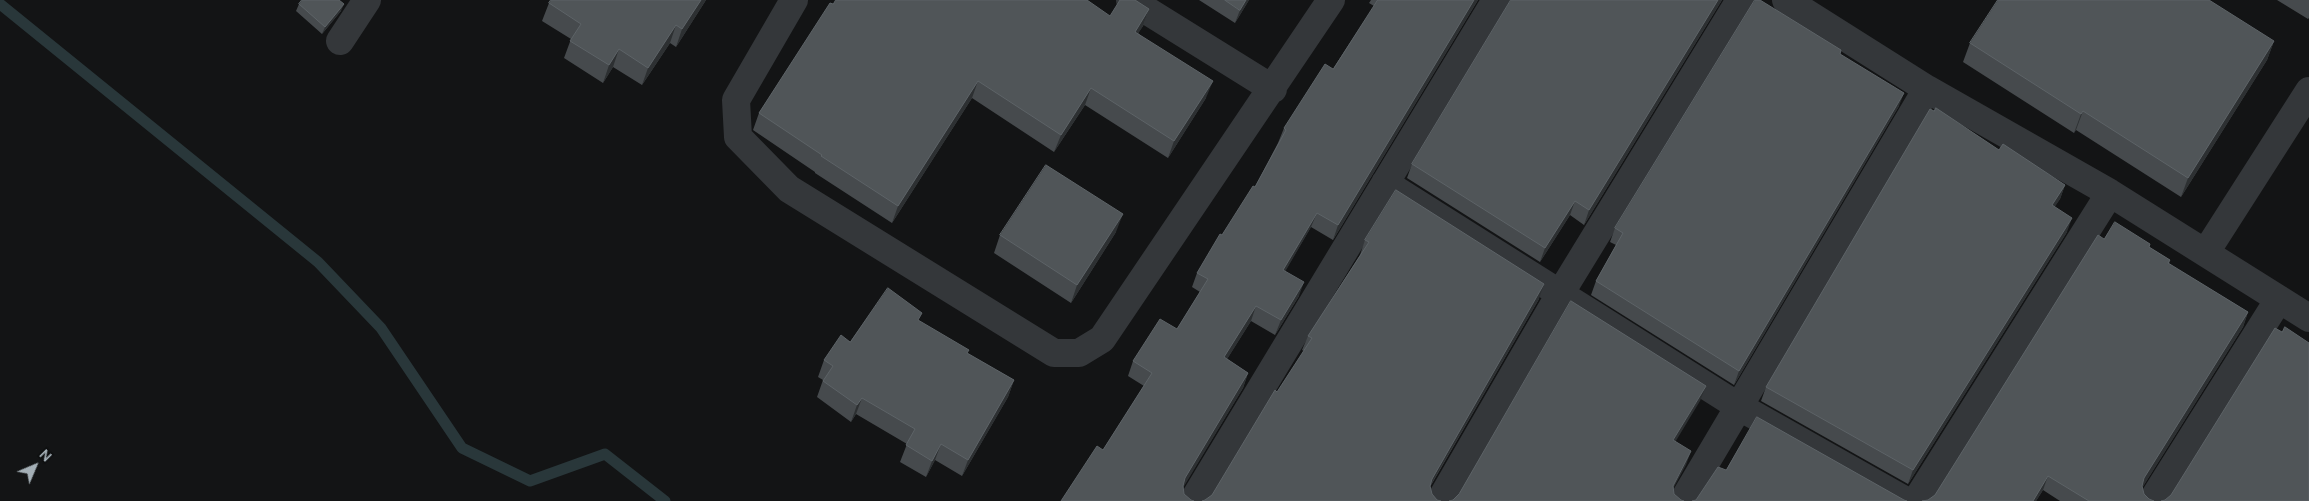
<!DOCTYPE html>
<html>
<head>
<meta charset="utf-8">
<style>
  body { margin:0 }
  #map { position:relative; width:2309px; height:501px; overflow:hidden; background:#131415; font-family:Manrope,sans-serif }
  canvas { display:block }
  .north { position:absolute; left:10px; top:441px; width:50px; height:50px; -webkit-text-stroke:4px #0e0f10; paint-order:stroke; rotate:45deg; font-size:14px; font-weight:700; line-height:20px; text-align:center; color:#a4afb6 }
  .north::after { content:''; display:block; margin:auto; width:18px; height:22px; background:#a4afb6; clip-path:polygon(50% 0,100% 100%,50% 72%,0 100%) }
</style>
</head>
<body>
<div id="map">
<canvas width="2309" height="501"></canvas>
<div class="north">N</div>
</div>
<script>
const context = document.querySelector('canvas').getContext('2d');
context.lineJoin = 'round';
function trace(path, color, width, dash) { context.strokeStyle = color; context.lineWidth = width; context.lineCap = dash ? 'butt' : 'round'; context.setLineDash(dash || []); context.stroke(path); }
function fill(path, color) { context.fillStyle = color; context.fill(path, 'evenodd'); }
trace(new Path2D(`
  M 0,4 L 318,262 L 381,328 L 462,448 L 530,481 L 605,454 L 665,501`), '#29373a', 11);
trace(new Path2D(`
  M 794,0 L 736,100 L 738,137 L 789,189 L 1054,353 L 1079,353 L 1102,339 L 1331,0
  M 1130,0 L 1273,89
  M 1786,0 L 1927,89 L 2110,193 L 2309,318
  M 340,41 L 367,0
  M 1385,183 L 1738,406 L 1906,501
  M 2206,252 L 2309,91
  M 1193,501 L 1496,0
  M 1440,501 L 1560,294 L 1740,0
  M 1683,501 L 1927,89
  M 1916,501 L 2110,193
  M 2152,501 L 2279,299`), '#34373a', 28);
fill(new Path2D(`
  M 706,0 L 676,47 L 670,43 L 642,85 L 613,67 L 603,83 L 564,58 L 571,39 L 542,21 L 549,3 Z
  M 1199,0 L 1249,0 L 1235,23 Z
  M 1371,0 L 1478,0 L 1333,240 L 1311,227 L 1285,271 L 1299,296 L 1275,335 L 1251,321 L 1227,359 L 1248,373 L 1243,388 L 1183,487 L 1061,501 L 1103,450 L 1144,386 L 1128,376 L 1133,361 L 1177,329 L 1200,292 L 1192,287 L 1197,273 L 1255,187 L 1278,143 L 1284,128 L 1333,69 L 1374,6 L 1369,3 Z
  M 1511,0 L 1722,0 L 1584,225 L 1570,215 L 1540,262 L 1407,178 L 1412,164 Z
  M 2277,0 L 2309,0 L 2309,18 L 2308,19 Z
  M 299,4 L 341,11 L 322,34 L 296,11 Z
  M 833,4 L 1110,16 L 1149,9 L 1143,26 L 1138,33 L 1206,98 L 1168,158 L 1085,105 L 1054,152 L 972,98 L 892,223 L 815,173 L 815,172 L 753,130 L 759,113 Z
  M 2274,41 L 2267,60 L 2181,197 L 2076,130 L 2074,133 L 1963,62 L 1970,43 Z
  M 1841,50 L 1840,54 L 1899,106 L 1734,385 L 1591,295 L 1596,281 L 1616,245 L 1610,242 L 1615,228 Z
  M 1999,150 L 2065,185 L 2060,199 L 2054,207 L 2067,232 L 1908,484 L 1761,401 L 1766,387 Z
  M 1116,232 L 1071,303 L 994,253 L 1000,235 Z
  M 2104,239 L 2149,247 L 2170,260 L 2169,264 L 2248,312 L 2243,327 L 2142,488 L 2144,494 L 2149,499 L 2154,501 L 2060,501 L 2043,490 L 2036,501 L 1922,501 L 1928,500 L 1935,495 Z
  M 1365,240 L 1539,299 L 1430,487 L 1432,494 L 1437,500 L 1205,500 L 1212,495 L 1304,351 L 1302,350 L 1308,336 L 1360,255 Z
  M 919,321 L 968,354 L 1014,380 L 1008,397 L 962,476 L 935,460 L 926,477 L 900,462 L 907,444 L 856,414 L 851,422 L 817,397 L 823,380 L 818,377 L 824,360 L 850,342 Z`), '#464a4d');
fill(new Path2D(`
  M 701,0 L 706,0 L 676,47 L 682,29 Z
  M 1246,0 L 1249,0 L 1235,23 L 1240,10 Z
  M 1474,0 L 1478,0 L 1333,240 L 1338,225 Z
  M 1718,0 L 1722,0 L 1584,225 L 1589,210 Z
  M 344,4 L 341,11 L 322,34 L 325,27 Z
  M 1149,9 L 1143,26 L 1129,48 L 1135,32 Z
  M 676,25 L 670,43 L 642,85 L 648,68 Z
  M 2274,41 L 2267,60 L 2181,197 L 2188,178 Z
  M 619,49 L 613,67 L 603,83 L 609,65 Z
  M 978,81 L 972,98 L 892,223 L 898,206 Z
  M 1213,81 L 1206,98 L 1168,158 L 1174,141 Z
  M 1091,88 L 1085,105 L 1054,152 L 1061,135 Z
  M 1904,93 L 1899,106 L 1734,385 L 1739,371 Z
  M 2083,111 L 2076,130 L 2074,133 L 2081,114 Z
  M 2065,185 L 2060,199 L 2047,219 L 2052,205 Z
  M 1575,201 L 1570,215 L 1540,262 L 1545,248 Z
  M 1317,213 L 1311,227 L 1278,284 L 1283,270 Z
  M 1123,214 L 1116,232 L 1071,303 L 1077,285 Z
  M 2072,218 L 2067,232 L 1908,484 L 1913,470 Z
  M 1304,282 L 1299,296 L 1275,335 L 1281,320 Z
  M 1544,284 L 1539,299 L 1426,493 L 1432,479 Z
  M 1256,306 L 1251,321 L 1219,372 L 1224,357 Z
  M 2248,312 L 2243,327 L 2139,493 L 2144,478 Z
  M 1248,373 L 1243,388 L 1180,493 L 1185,478 Z
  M 1014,380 L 1008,397 L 962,476 L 968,460 Z
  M 1706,386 L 1700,401 L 1668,454 L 1673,440 Z
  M 862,398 L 856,414 L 851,422 L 857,405 Z
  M 941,444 L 935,460 L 926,477 L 932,461 Z
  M 1691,451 L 1686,465 L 1667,500 L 1673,486 Z
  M 2048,476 L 2043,490 L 2036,501 L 2033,501 Z`), '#2d3032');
const building = new Path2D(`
  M 302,0 L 339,0 L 344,4 L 325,27 L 299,4 Z
  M 551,0 L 701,0 L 682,29 L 676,25 L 648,68 L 619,49 L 609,65 L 570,41 L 581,24 L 549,3 Z
  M 836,0 L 1087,0 L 1110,16 L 1120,0 L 1135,0 L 1149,9 L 1135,32 L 1213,81 L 1174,141 L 1091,88 L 1061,135 L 978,81 L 898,206 L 821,156 L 822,155 L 759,113 L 830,3 L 833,4 Z
  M 1225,0 L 1246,0 L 1240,10 Z
  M 1378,0 L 1474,0 L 1338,225 L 1317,213 L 1283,270 L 1304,282 L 1281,320 L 1256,306 L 1224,357 L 1248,373 L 1185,478 L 1183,486 L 1184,494 L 1191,500 L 1194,501 L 1061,501 L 1097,446 L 1103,450 L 1152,373 L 1133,361 L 1160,319 L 1177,329 L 1208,279 L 1197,273 L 1220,234 L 1222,235 L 1253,186 L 1255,187 L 1286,130 L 1284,128 L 1325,64 L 1333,69 Z
  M 1511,0 L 1718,0 L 1589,210 L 1575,201 L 1545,248 L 1412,164 Z
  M 1755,0 L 1760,0 L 1841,50 L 1840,54 L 1904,93 L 1739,371 L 1596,281 L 1623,233 L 1615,228 Z
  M 1998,0 L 2209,0 L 2274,41 L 2188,178 L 2083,111 L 2081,114 L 1970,43 Z
  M 1936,108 L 1999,150 L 2003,144 L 2065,185 L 2052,205 L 2072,218 L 1913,470 L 1766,387 L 1930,109 L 1934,111 Z
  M 1046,165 L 1123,214 L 1077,285 L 1000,235 Z
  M 1396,190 L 1544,284 L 1432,479 L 1430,486 L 1432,494 L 1437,500 L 1441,501 L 1202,501 L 1205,500 L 1212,495 L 1275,390 L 1277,392 L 1312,338 L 1308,336 L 1369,242 L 1365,240 Z
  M 2115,222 L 2150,244 L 2149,247 L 2170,260 L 2168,263 L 2248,312 L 2144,478 L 2142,486 L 2144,494 L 2149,499 L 2154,501 L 2089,501 L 2048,476 L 2033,501 L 1922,501 L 1928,500 L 1935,495 L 2098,235 L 2104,239 Z
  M 888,288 L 922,313 L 918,320 L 969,350 L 967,353 L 1014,380 L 968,460 L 941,444 L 932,461 L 906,445 L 915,429 L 862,398 L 857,405 L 823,381 L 833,366 L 824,360 L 841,335 L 850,342 Z
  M 1571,301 L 1706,386 L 1673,440 L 1691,451 L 1673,486 L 1674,494 L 1681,500 L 1684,501 L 1449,501 L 1453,500 L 1459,494 Z
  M 2285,327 L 2309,343 L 2309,501 L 2161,501 L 2165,500 L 2171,495 L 2275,328 L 2282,332 Z
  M 1757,417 L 1904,500 L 1907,501 L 1692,501 L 1696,500 L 1718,467 L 1726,470 Z`);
fill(building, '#505558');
trace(building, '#5d6367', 1);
</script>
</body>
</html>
